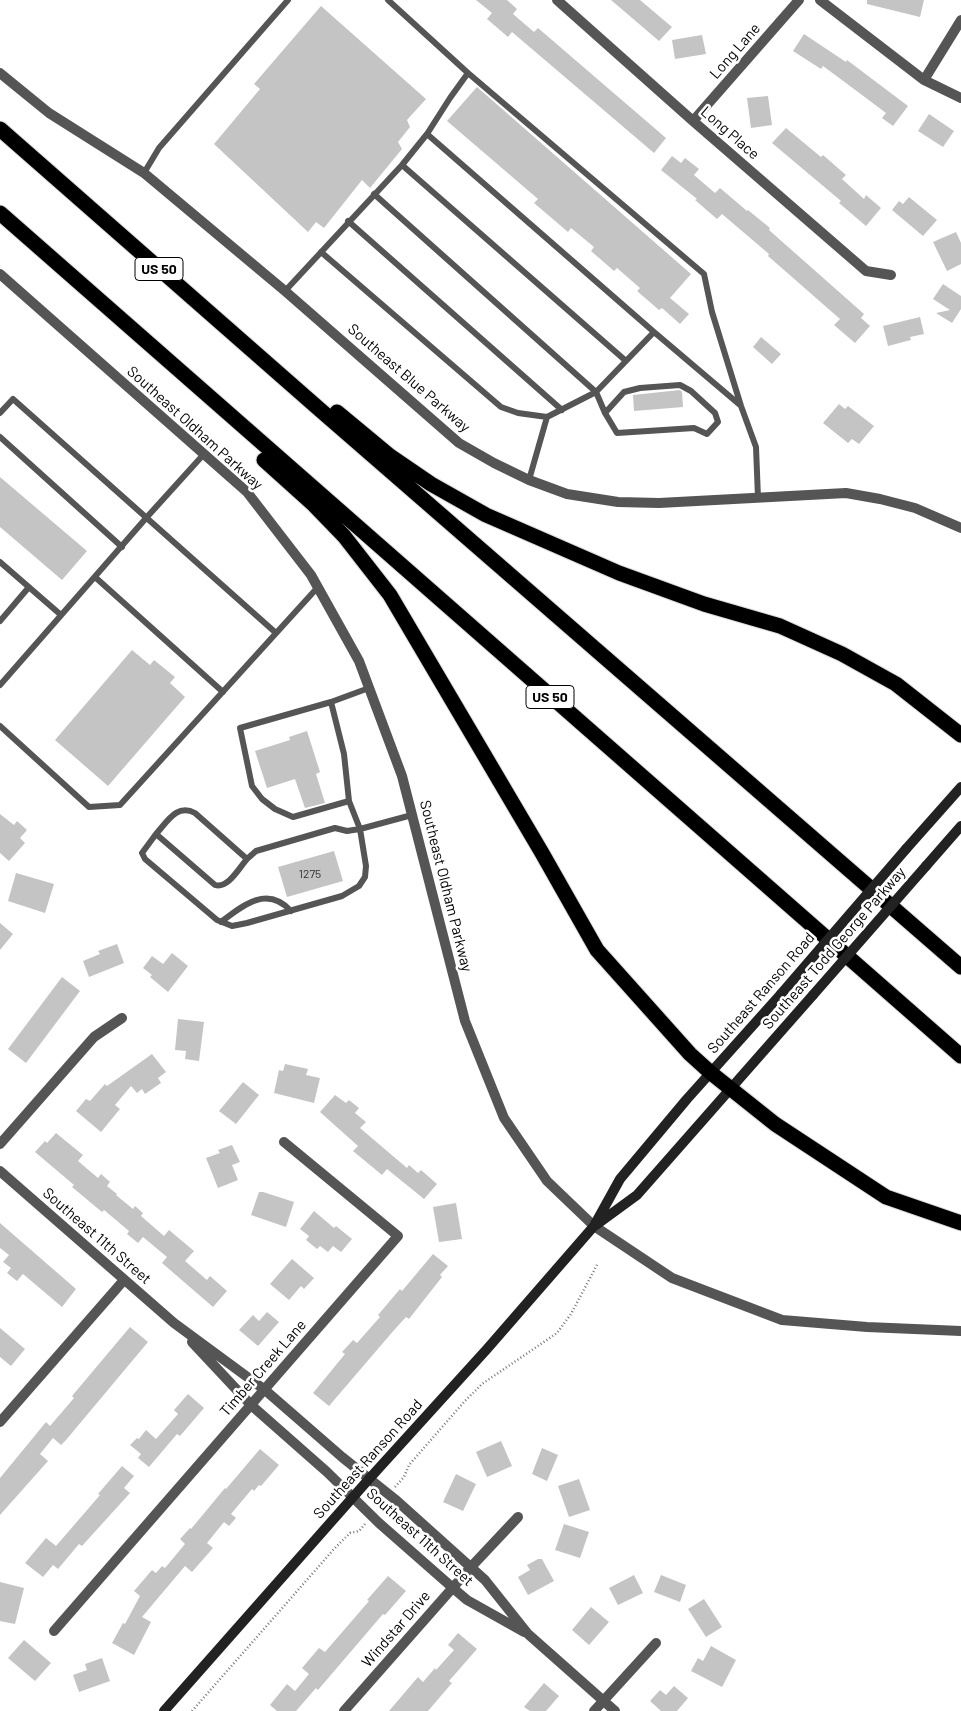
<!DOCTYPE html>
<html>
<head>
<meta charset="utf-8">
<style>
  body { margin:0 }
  canvas { display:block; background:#fff }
</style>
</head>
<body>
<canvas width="961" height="1711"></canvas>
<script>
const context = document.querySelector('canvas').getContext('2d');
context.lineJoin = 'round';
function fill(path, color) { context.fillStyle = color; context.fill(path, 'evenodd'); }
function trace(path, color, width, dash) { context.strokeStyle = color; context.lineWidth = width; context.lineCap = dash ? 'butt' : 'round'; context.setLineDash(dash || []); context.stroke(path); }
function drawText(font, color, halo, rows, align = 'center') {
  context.font = font + ' Barlow,sans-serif'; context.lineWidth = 5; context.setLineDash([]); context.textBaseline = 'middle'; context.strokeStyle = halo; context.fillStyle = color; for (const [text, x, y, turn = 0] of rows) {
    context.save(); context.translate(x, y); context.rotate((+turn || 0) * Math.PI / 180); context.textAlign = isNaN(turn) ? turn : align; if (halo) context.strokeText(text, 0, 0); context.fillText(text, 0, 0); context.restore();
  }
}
fill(new Path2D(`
  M 476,0 L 507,0 L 517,9 L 513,14 L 534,32 L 538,28 L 666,138 L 654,153 L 512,32 L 508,37 L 487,19 L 492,13 Z
  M 611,0 L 640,0 L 672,27 L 659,41 Z
  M 867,0 L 924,0 L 920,17 L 867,4 Z
  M 321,6 L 426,99 L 407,120 L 410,127 L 398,142 L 402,149 L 370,188 L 362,180 L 324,228 L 316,222 L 308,232 L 214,144 L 260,89 L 254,84 Z
  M 804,34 L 846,62 L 847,60 L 908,106 L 893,126 L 882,118 L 886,113 L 858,92 L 823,66 L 821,69 L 793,51 Z
  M 702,35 L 706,54 L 675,59 L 672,40 Z
  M 477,87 L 691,274 L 670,298 L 689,314 L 680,324 L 662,308 L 659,310 L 637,291 L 640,288 L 617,268 L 614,271 L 591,251 L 594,247 L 571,228 L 568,232 L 534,203 L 538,199 L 447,121 Z
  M 768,96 L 772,125 L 751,128 L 747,98 Z
  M 929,114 L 954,131 L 943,147 L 918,131 Z
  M 786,128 L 821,157 L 823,155 L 846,175 L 842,179 L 864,199 L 866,195 L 881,208 L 866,226 L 839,203 L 841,201 L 772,143 Z
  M 672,156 L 681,163 L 685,158 L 699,169 L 694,175 L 715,193 L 720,188 L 747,211 L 748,210 L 770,228 L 769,230 L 864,314 L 861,318 L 870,326 L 855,343 L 834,325 L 840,319 L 768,256 L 769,254 L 722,214 L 717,219 L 695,200 L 697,199 L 661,170 Z
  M 909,197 L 937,220 L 923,236 L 892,210 L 899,201 L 903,204 Z
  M 956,232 L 961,243 L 961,264 L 947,271 L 933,242 Z
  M 943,284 L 961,296 L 961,309 L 952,323 L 936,313 L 950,310 L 933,299 Z
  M 920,317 L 924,334 L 910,337 L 911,340 L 888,346 L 883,326 Z
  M 761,337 L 781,354 L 772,364 L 753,347 Z
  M 680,390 L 682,392 L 683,407 L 634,411 L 633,395 Z
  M 839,404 L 845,409 L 848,406 L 874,426 L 859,444 L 852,439 L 848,443 L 823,423 Z
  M 0,477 L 87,551 L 62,580 L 0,527 Z
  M 132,650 L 150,665 L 154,660 L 175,677 L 170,683 L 185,697 L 108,786 L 55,740 Z
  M 307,731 L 320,772 L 316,774 L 325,803 L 305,808 L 295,779 L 267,788 L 255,751 L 290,740 L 289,737 Z
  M 0,814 L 14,825 L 17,821 L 27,830 L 20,838 L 25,843 L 9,861 L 0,853 Z
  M 334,851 L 343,881 L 287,897 L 278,867 Z
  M 16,873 L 54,884 L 45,913 L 8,901 Z
  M 0,923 L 13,934 L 0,950 Z
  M 117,944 L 124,963 L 89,977 L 83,961 L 100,954 L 98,951 Z
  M 172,953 L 188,966 L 168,992 L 150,977 L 152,975 L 143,968 L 152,956 L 163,964 Z
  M 62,977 L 80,991 L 26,1063 L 8,1049 Z
  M 178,1019 L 204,1022 L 199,1061 L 185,1059 L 186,1051 L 175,1050 Z
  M 152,1054 L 166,1072 L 158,1078 L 161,1083 L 145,1094 L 142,1089 L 137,1093 L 131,1086 L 115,1105 L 120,1109 L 101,1132 L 76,1111 L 86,1099 L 90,1101 L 105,1084 L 107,1086 Z
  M 285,1064 L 308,1069 L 306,1075 L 320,1078 L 314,1103 L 274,1093 L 279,1070 L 283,1071 Z
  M 243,1082 L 259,1095 L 236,1124 L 219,1111 Z
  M 335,1095 L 346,1103 L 349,1100 L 359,1108 L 355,1113 L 366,1122 L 360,1128 L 407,1168 L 409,1165 L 418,1173 L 421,1170 L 437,1184 L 424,1199 L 387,1169 L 382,1175 L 353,1151 L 358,1146 L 320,1112 Z
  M 56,1133 L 83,1155 L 78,1161 L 98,1178 L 101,1174 L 110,1182 L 107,1186 L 117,1194 L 116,1195 L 133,1209 L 135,1206 L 143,1213 L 141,1216 L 164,1236 L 169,1230 L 194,1251 L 185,1261 L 207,1280 L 210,1276 L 227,1291 L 213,1307 L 162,1263 L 167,1257 L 143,1237 L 138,1243 L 127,1234 L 129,1231 L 104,1210 L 102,1212 L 72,1187 L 74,1185 L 35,1152 L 45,1141 L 47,1143 Z
  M 232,1145 L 240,1162 L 232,1165 L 238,1180 L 218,1188 L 206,1158 L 220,1153 L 218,1150 Z
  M 259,1192 L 263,1192 L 294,1202 L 286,1227 L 251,1215 Z
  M 456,1203 L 462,1239 L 439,1242 L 433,1207 Z
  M 314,1211 L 334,1228 L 336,1226 L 352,1239 L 341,1252 L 333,1246 L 328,1252 L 320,1246 L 317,1249 L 306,1240 L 309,1236 L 300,1229 Z
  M 0,1223 L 76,1289 L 62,1307 L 23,1274 L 17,1281 L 7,1273 L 11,1268 L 3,1262 L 9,1255 L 0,1248 Z
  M 433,1254 L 448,1266 L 440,1275 L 442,1277 L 409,1319 L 406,1317 L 395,1329 L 329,1406 L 313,1393 L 345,1354 L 342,1352 L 353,1340 L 357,1343 L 380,1317 L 378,1315 L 400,1289 L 402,1291 Z
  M 292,1259 L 314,1278 L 304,1289 L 301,1286 L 289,1300 L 270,1284 Z
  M 267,1312 L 279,1322 L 258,1346 L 239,1330 L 253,1315 L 259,1321 Z
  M 130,1327 L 148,1342 L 66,1440 L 61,1445 L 53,1438 L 40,1454 L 48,1461 L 0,1515 L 0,1478 L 46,1422 L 50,1426 L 74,1398 L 72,1396 Z
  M 0,1328 L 25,1349 L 11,1366 L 0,1357 Z
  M 188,1394 L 204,1408 L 180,1436 L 177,1434 L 149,1467 L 138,1458 L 141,1454 L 130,1445 L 137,1438 L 139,1439 L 146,1430 L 156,1439 L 178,1414 L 174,1410 Z
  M 501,1441 L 512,1466 L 487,1477 L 476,1452 Z
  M 542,1448 L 558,1455 L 547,1481 L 532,1474 Z
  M 260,1449 L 279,1465 L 261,1486 L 259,1485 L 254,1491 L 252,1489 L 231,1514 L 236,1518 L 229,1526 L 224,1522 L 207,1543 L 213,1548 L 192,1572 L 185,1566 L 142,1617 L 151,1622 L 134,1655 L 112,1643 L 123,1623 L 125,1624 L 140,1596 L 134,1591 L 152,1570 L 156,1573 L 162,1566 L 165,1568 L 185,1544 L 180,1539 L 190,1528 L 191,1529 L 225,1488 L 226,1489 Z
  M 122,1466 L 134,1476 L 124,1488 L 130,1493 L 82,1546 L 79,1544 L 58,1569 L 53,1565 L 43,1577 L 25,1563 L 46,1538 L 56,1546 L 100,1495 L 98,1494 Z
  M 456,1474 L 476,1484 L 463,1511 L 443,1502 Z
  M 579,1479 L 590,1510 L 569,1517 L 558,1486 Z
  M 564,1524 L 589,1532 L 580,1558 L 555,1550 Z
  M 538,1559 L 542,1559 L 554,1581 L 528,1595 L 518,1577 L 530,1570 L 527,1565 Z
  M 634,1575 L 643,1593 L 618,1605 L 609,1588 Z
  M 661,1575 L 686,1585 L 680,1602 L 654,1592 Z
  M 388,1576 L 406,1591 L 385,1615 L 383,1614 L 318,1690 L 316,1688 L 296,1711 L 277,1711 L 270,1705 L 287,1684 L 295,1691 L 309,1674 L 302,1668 L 319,1648 L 325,1652 L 369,1601 L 367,1600 Z
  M 0,1582 L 24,1588 L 15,1624 L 0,1621 Z
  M 704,1599 L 722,1627 L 706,1637 L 688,1609 Z
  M 591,1607 L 609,1622 L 589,1645 L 572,1630 Z
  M 458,1633 L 477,1649 L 449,1681 L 452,1683 L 428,1711 L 389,1711 L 418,1677 L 423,1682 L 435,1668 L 436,1670 L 454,1650 L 448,1645 Z
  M 24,1640 L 51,1663 L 35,1681 L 8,1658 Z
  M 711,1646 L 736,1660 L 722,1687 L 691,1671 L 698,1658 L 703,1661 Z
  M 102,1658 L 110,1681 L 79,1692 L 73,1675 L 87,1670 L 85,1664 Z
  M 544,1683 L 559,1696 L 546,1711 L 530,1711 L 524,1707 Z
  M 674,1686 L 688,1698 L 677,1711 L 661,1711 L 650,1701 L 660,1690 L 666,1695 Z`), '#c4c4c4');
const motorway = new Path2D(`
  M 0,129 L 318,408 L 961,967
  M 0,213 L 961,1056
  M 337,412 L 390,456 L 431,484 L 486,515 L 619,573 L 704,604 L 780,626 L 842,654 L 896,684 L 961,735
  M 264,460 L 314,505 L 344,536 L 390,595 L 542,853 L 597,950 L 690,1054 L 711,1073 L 775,1124 L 886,1197 L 961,1223`);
trace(motorway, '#dbdbdb', 17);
trace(new Path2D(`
  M 395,1487 L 404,1477 L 409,1465 L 464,1402 L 482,1384 L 557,1333 L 571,1314 L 598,1263
  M 192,1711 L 334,1549 L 350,1533 L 359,1531 L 365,1524`), '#777', 2.5, [1, 2.5]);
trace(new Path2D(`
  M 388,0 L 468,73
  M 427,134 L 654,332
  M 402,165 L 626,361
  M 144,173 L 159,148 L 288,0
  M 374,194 L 596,392 L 605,413 L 617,433 L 694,428 L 707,434 L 718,422 L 715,413 L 691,391 L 680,385 L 640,388 L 624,392 L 605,413
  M 348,221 L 562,410
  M 321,252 L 501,407 L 518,413 L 547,417
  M 285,291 L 402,165 L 427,134 L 450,98 L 468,73 L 704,274 L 712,312 L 741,406 L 756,447 L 758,498
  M 0,413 L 13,399 L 276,633
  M 0,437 L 122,547
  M 529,480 L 547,417 L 596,392 L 654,332 L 740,405
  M 0,562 L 61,615
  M 95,577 L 223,692
  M 0,621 L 29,587
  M 0,685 L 147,517 L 204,454
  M 369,688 L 331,702 L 240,728 L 252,786 L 262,799 L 275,809 L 293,817 L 349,801 L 360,829 L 412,815
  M 331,702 L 344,754 L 349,801
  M 0,726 L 89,807 L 120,805 L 318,587
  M 156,834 L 142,853 L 145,859 L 217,920 L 232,926 L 247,923 L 342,896 L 359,886 L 365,877 L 366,866 L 360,829 L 347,831 L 335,828 L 256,851 L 247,859 L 195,813 C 177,803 167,822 156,834 L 215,885 C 228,889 239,868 247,859
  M 221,922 C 243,905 267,885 291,911`), '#555', 6);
trace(new Path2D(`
  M 557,0 L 693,121 L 866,271 L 891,275
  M 820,0 L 924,80 L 961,98
  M 924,80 L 961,20
  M 693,121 L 799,0
  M 0,1144 L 94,1037 L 122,1018
  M 0,1171 L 174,1323 L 265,1390 L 342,1457 L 397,1501 L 485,1580 L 528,1634 L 615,1711
  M 594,1226 L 672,1278 L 782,1320 L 867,1327 L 961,1331
  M 192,1342 L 251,1405 L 327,1472 L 379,1523 L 453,1588 L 467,1600 L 524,1632
  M 0,1422 L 124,1280
  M 54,1631 L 398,1236 L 284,1142
  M 344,1711 L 471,1567 L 518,1517
  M 594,1711 L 656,1643`), '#555', 10);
trace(new Path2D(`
  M 0,73 L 49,113 L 144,173 L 285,291 L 459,443 L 494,463 L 529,480 L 567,494 L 618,502 L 659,503 L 846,493 L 880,499 L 915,508 L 961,528
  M 0,274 L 247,492 L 311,575 L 359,661 L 402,776 L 465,1021 L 504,1118 L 547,1181 L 594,1226`), '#555', 10);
trace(new Path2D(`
  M 906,849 L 961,787
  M 926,866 L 961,826
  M 596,1225 L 637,1195 L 813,995
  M 164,1711 L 369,1479 L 487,1349 L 594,1226 L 620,1179 L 687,1099 L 781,994`), '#222', 10);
trace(motorway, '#000', 15);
trace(new Path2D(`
  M 781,994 L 906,849
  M 813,995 L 926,866`), '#222', 10);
drawText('12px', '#313131', null, [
  ["1275",310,874]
]);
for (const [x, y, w] of [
  [159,269,48],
  [550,697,48]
]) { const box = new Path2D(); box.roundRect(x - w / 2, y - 11.5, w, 23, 4); context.fillStyle = '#fff'; context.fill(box); trace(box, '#000', 1); }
drawText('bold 14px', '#000', null, [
  ["US 50",159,269],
  ["US 50",550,697]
]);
drawText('15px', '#000', '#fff', [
  ["Long Lane",735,51,-49],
  ["Long Place",730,133,41],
  ["Southeast Blue Parkway",409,378,41],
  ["Southeast Oldham Parkway",195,428,42],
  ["Southeast Oldham Parkway",446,886,76],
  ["Southeast Todd George Parkway",834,948,-49],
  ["Southeast Ranson Road",761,993,-49],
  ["Southeast 11th Street",97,1236,41],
  ["Timber Creek Lane",263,1368,-49],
  ["Southeast Ranson Road",368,1459,-48],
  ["Southeast 11th Street",420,1537,42],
  ["Windstar Drive",396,1629,-49]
]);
</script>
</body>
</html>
